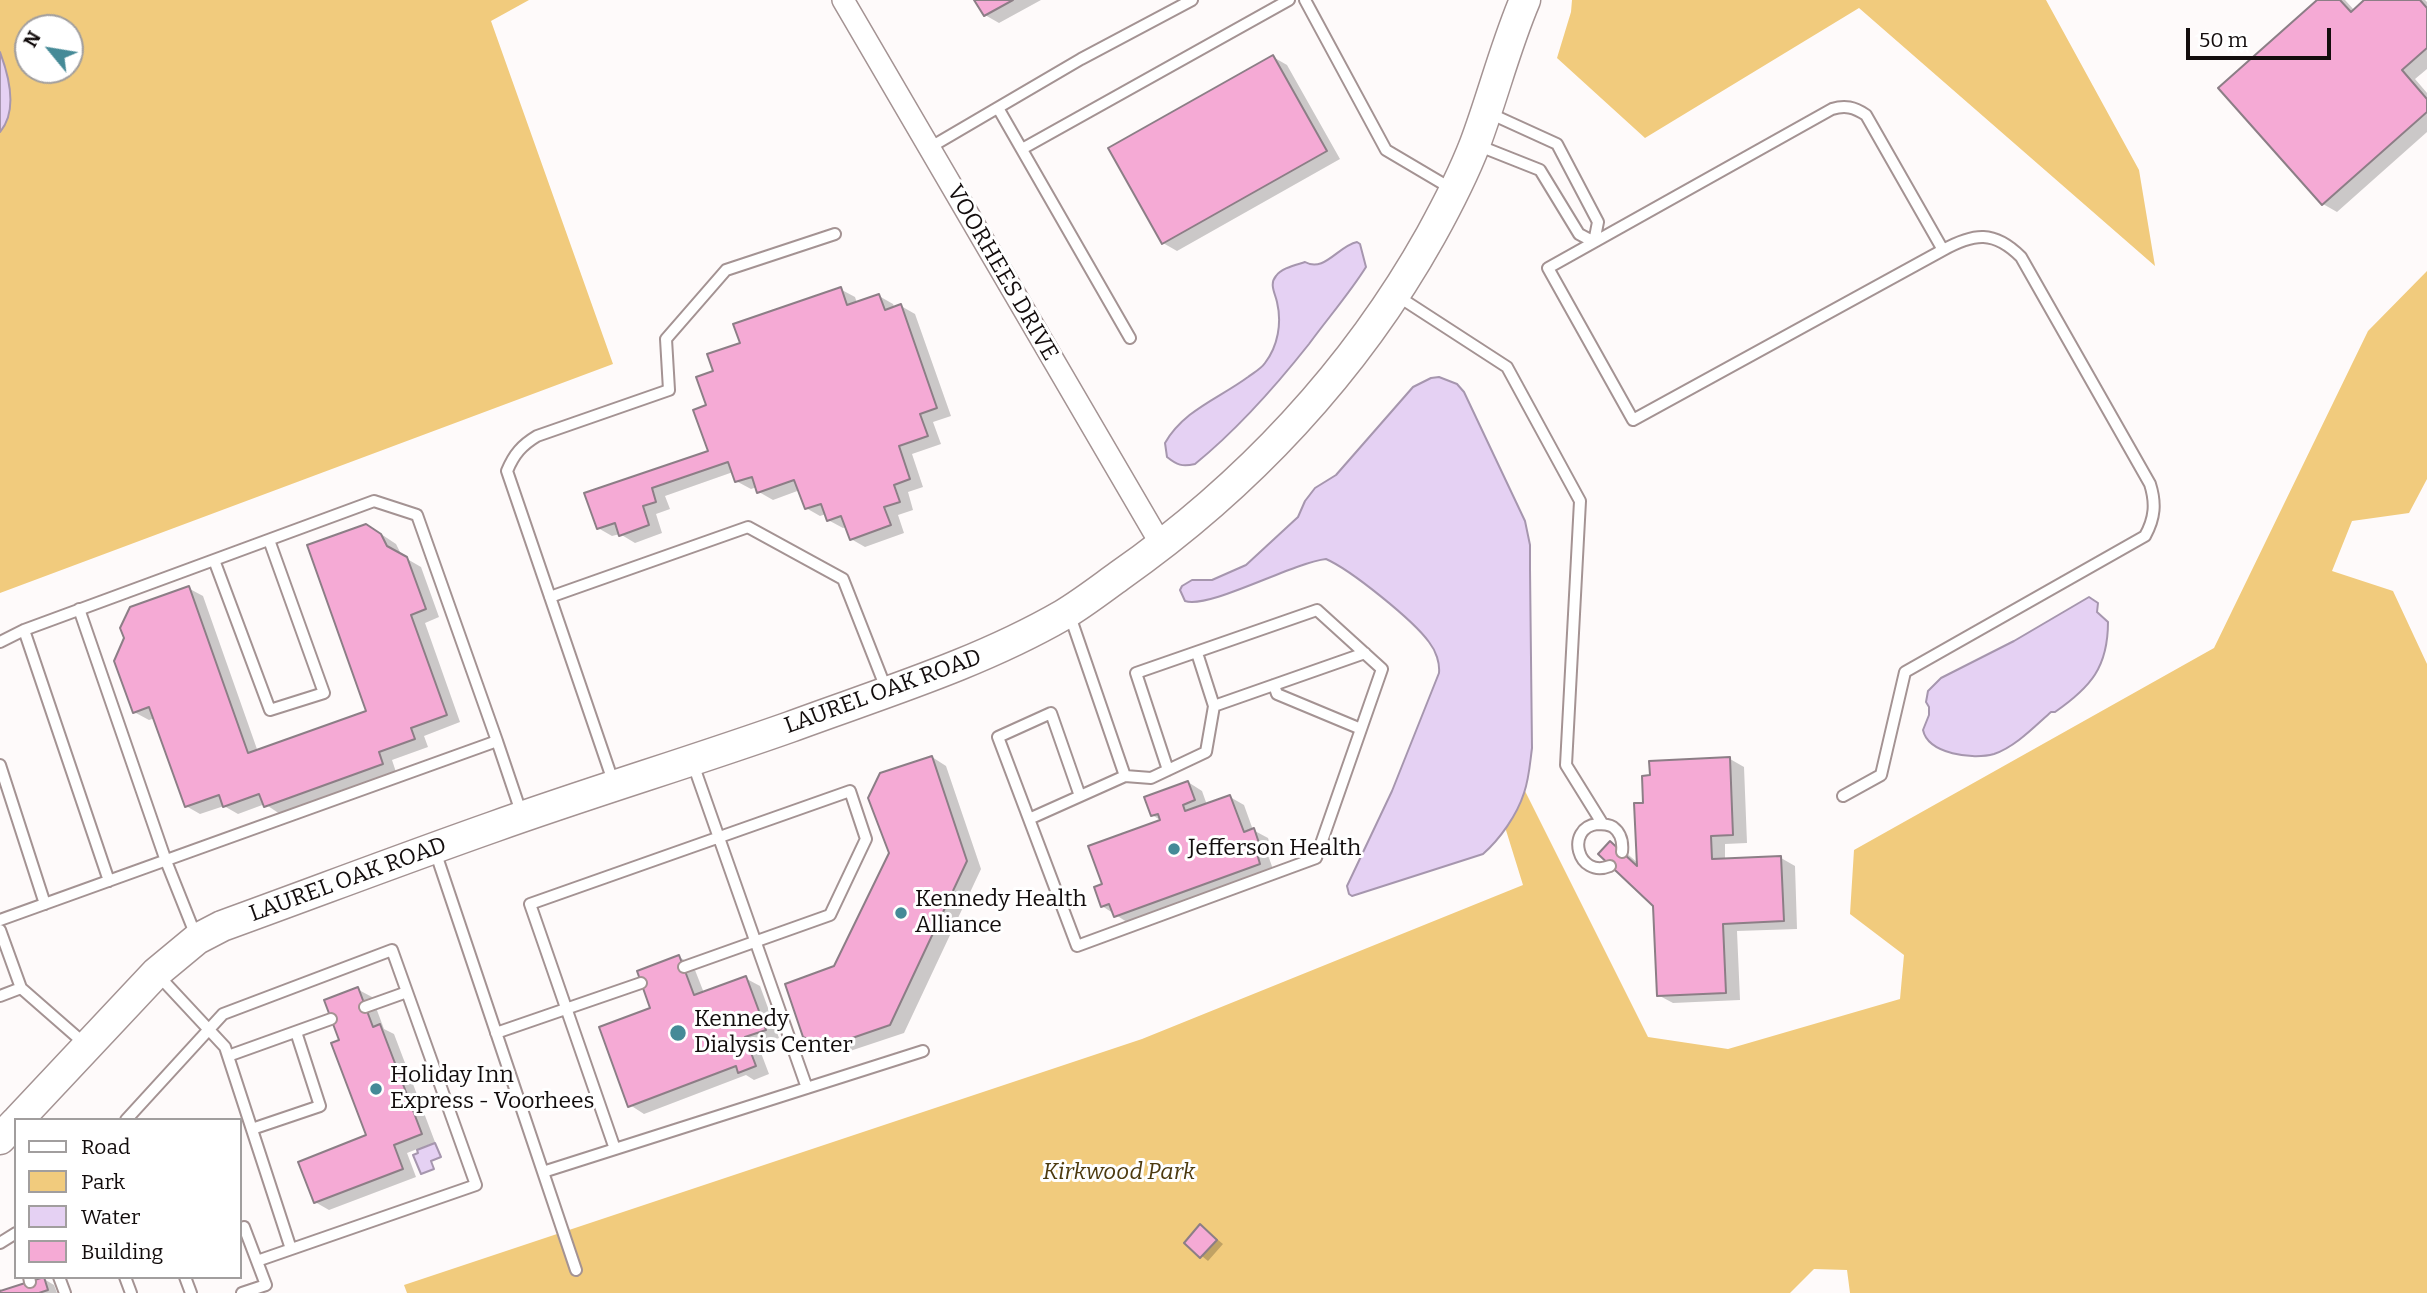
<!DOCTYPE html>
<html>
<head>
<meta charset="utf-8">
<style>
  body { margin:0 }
  #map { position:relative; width:2427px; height:1293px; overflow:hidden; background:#fefafa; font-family:Bitter,serif }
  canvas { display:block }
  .legend { position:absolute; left:14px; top:1118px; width:228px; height:161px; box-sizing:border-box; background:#fff; border:2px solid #a19e9e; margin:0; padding:9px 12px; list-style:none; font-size:21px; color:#130d0d }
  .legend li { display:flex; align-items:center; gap:14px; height:35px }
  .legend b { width:35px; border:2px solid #a19e9e }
  .north { position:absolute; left:14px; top:14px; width:70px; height:70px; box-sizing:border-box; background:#fff; border:2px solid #a19e9e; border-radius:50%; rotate:300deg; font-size:19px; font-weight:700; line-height:28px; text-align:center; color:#130d0d }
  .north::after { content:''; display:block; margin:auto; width:24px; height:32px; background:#458a97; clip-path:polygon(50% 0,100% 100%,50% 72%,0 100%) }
  .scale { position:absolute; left:2186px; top:28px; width:145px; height:32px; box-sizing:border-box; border:4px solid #130d0d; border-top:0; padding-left:9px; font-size:21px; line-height:24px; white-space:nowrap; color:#130d0d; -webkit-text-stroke:5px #fff; paint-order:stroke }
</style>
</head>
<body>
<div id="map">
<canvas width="2427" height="1293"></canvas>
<ul class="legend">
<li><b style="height:9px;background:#fff"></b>Road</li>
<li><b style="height:19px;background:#f1cb7d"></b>Park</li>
<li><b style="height:19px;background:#e5d1f3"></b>Water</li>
<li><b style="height:19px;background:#f5aad5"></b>Building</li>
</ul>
<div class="north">N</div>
<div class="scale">50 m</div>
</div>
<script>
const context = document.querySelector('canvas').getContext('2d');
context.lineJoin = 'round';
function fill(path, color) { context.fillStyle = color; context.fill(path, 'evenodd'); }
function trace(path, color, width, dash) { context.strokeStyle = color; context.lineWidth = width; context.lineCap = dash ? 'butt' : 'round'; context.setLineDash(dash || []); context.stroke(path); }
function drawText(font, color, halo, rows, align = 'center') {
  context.font = font + ' Bitter,serif'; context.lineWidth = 6; context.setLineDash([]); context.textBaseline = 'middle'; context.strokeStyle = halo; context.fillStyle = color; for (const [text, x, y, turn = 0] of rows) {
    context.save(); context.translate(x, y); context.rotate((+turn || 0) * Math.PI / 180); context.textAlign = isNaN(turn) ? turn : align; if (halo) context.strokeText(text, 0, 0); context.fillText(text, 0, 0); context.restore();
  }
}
fill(new Path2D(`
  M 0,0 L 529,0 L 491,21 L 613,364 L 0,593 ZM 28,28 L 70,28 L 70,70 L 28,70 Z
  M 1572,0 L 2046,0 L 2139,170 L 2155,266 L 1859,8 L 1645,138 L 1557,58 L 1571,12 Z
  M 2427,271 L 2427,479 L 2409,513 L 2352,521 L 2332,571 L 2393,591 L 2427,664 L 2427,1293 L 1850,1293 L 1847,1270 L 1814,1269 L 1790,1293 L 407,1293 L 404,1285 L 1142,1039 L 1523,885 L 1505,827 L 1525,791 L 1648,1037 L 1728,1049 L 1900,999 L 1904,955 L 1850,914 L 1854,850 L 2214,648 L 2368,331 Z`), '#f1cb7d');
const water = new Path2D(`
  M 0,52 C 9,76 18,111 0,132 Z
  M 1357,242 L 1360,244 L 1366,267 C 1349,294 1328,318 1309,344 C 1275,387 1238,429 1195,464 C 1182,467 1177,465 1167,457 L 1165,443 C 1184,410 1218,399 1248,377 C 1253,373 1261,369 1265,363 C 1278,346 1282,323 1277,302 C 1275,293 1269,284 1276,276 C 1281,268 1296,265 1305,262 C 1324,273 1338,246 1357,242 Z
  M 1439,377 L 1457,384 L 1464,392 L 1525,521 L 1530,545 L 1530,569 L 1532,748 C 1530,763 1529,779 1524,793 C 1517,815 1500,839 1483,854 L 1352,896 L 1349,894 L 1347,886 L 1392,791 L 1439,673 C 1440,663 1436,651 1429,642 C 1413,620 1351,570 1326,559 C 1292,563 1210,609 1185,601 L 1180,590 L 1182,586 L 1192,580 L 1212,580 L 1246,565 L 1298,517 L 1305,501 L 1315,488 L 1336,475 L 1413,387 L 1431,378 Z
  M 2089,597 L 2098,603 L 2097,612 L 2108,622 C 2108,667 2091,687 2055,712 L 2051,712 C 2034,727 2015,747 1994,754 C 1973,760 1928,754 1923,730 L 1929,715 L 1929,707 L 1926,702 L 1928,691 L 1941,678 L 2014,641 Z
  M 435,1143 L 441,1157 L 431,1161 L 434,1169 L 421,1174 L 413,1155 L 418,1153 L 417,1150 Z`);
fill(water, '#e5d1f3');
trace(water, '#a696ae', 2);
fill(new Path2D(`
  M 976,0 L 1041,0 L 999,23 L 985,15 Z
  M 2320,0 L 2345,0 L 2355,11 L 2367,0 L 2425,0 L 2427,2 L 2427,69 L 2415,79 L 2427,93 L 2427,132 L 2337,212 L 2323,204 Z
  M 1273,57 L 1287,65 L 1340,159 L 1177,251 L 1163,243 Z
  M 840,289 L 855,297 L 857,303 L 879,296 L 893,304 L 895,309 L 901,306 L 915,314 L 951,416 L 933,422 L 941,444 L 912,454 L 923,487 L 908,492 L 913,510 L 898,515 L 904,533 L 865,547 L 851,539 L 847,527 L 843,528 L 828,520 L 826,514 L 820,516 L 806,508 L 800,490 L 773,500 L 759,492 L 757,487 L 751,489 L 736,481 L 733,472 L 665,496 L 670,509 L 656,514 L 662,533 L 635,543 L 620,534 L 612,536 L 598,528 L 586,494 L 710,452 L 708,406 L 715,373 L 742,344 Z
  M 381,534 L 396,544 L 402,556 L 421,567 L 439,617 L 425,623 L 460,722 L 424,736 L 428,747 L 392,760 L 396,772 L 280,814 L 265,804 L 238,814 L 224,806 L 200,814 L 186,806 L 155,718 L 149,720 L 134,712 L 188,588 L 203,596 L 258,752 L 369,712 Z
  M 932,757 L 946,766 L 981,869 L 904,1033 L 841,1054 L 819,1044 L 835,968 L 891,853 Z
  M 1730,759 L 1744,767 L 1747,843 L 1725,844 L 1725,860 L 1781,858 L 1795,866 L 1797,929 L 1737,931 L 1740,1000 L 1673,1003 L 1658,995 L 1655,905 L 1610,843 L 1624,851 L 1639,864 L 1644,804 Z
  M 1188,782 L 1202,791 L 1207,805 L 1230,797 L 1244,805 L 1253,830 L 1268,838 L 1274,856 L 1269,858 L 1274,872 L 1130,924 L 1102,906 L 1104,885 L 1162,821 L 1152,815 Z
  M 679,957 L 693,965 L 704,993 L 745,978 L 760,986 L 779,1038 L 758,1045 L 769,1074 L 754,1080 L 746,1075 L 644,1114 L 630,1105 L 652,1009 Z
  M 357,989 L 372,997 L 384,1029 L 394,1034 L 435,1142 L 407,1153 L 416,1177 L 329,1210 L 315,1202 L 368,1136 L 341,1041 Z
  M 1201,1226 L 1223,1244 L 1208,1261 L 1186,1243 Z
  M 44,1279 L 54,1285 L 57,1293 L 0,1293 L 0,1289 L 6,1292 Z`), '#0003');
const building = new Path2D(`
  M 974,0 L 1013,0 L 984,16 Z
  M 2317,0 L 2340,0 L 2351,12 L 2364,0 L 2420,0 L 2427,8 L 2427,48 L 2402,70 L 2427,99 L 2427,112 L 2322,205 L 2218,88 Z
  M 1273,55 L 1327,151 L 1162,244 L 1108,148 Z
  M 841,287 L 847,305 L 879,294 L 885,310 L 901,304 L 937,408 L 920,414 L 928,436 L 899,446 L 910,479 L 894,485 L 900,502 L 884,507 L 891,525 L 850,540 L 841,516 L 827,521 L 821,504 L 805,509 L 794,480 L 757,493 L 752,477 L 735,482 L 728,462 L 652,488 L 656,502 L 643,506 L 649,525 L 619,536 L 615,523 L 597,529 L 584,493 L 708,451 L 693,410 L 706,405 L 696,377 L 713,371 L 707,354 L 740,343 L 733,324 Z
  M 366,524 L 381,534 L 387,546 L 407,557 L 426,609 L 411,615 L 447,715 L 411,728 L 415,739 L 379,752 L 383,764 L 264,807 L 259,794 L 223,807 L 219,795 L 185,807 L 149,707 L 133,713 L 114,661 L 124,638 L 120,628 L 130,607 L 189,586 L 248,753 L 366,711 L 307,545 Z
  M 932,756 L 967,861 L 890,1025 L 826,1047 L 803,1037 L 785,984 L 834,966 L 889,853 L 868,798 L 880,773 Z
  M 1730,757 L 1733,835 L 1711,836 L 1712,859 L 1781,856 L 1784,921 L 1723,924 L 1726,993 L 1657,996 L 1653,906 L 1598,854 L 1610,841 L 1637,866 L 1634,803 L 1643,803 L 1642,776 L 1650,775 L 1649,761 Z
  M 1188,781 L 1195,800 L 1183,805 L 1185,811 L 1230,795 L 1244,832 L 1254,828 L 1261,849 L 1256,850 L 1260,864 L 1114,917 L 1109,904 L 1101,907 L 1094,887 L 1102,884 L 1088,846 L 1160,820 L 1158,814 L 1151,816 L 1144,797 Z
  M 679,955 L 694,995 L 746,976 L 766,1030 L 745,1037 L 756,1066 L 738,1073 L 736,1066 L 628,1107 L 599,1027 L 650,1008 L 637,971 Z
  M 358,987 L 373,1027 L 380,1024 L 422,1134 L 394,1145 L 403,1169 L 314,1203 L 298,1162 L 366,1135 L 331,1043 L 339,1040 L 324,1000 Z
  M 1200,1224 L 1217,1240 L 1200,1258 L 1184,1243 Z
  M 44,1277 L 48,1290 L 39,1293 L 0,1293 L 0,1291 Z`);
fill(building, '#f5aad5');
trace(building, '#8c7e86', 2);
const lane = new Path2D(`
  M 1305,0 L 1386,150 L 1452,189
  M 998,108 L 1130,338
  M 1477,145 L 1540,170 L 1579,234 L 1594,242 L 1598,222 L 1557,144 L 1489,113
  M 929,148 L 1081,59 L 1192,0
  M 1022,149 L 1289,0
  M 1396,295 L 1507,367 L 1580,501 L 1566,765 L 1602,823
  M 214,560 L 270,710 L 324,693 L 269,540
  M 550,597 L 748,527 L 843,579 L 887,691
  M 79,609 L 166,861 L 196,936
  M 1069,613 L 1125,776
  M 24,630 L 109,881
  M 0,642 L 24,630 L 374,501 L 417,515 L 497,741 L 0,920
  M 1197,653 L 1214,706
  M 1274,685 L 1277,694 L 1361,729
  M 497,741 L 522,815
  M 693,764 L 807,1088
  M 0,765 L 45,904
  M 614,784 L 507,471 C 514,454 522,445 537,436 L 669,390 L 666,339 L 726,270 L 835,234
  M 1080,796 L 1051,713 L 998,737 L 1077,946 L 1316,858 L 1382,669 L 1317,610 L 1136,673 L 1168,770
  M 1843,796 L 1881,775 L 1905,672 L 2145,536 C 2155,518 2156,503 2150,484 L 2021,257 C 1994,230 1974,233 1943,250 L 1633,420 L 1548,268 L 1832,109 C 1845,105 1854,107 1866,115 L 1943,250
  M 1029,819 L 1125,776 L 1151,778 L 1206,752 L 1214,706 L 1365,653
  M 435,851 L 576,1270
  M 1610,866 C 1577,879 1565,828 1597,824 C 1603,824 1608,824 1613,827 C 1621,833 1623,843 1622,852
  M 0,930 L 21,988 L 85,1044
  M 157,974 L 225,1047 L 291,1249
  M 0,996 L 21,988
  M 365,1007 L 407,992
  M 496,1033 L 641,983
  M 228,1056 L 331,1019
  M 126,1120 L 223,1014 L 392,950 L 476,1185 L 257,1261
  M 252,1129 L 320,1106 L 296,1032
  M 615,1149 L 530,904 L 850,791 L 866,839 L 830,915 L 684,967
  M 543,1172 L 923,1051
  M 240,1229 L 244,1227 L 266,1285 L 242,1293
  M 0,1243 L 16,1233
  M 29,1277 L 30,1282
  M 59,1277 L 65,1293
  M 125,1277 L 131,1293
  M 185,1277 L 191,1293`);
const street = new Path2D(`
  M 843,0 L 1162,546`);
const secondary = new Path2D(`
  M 18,1120 L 156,973 L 197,939 L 222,926 C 313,893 402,859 493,827 C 591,792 691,762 790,727 C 882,693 978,664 1063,615 C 1083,603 1101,589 1119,576 C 1246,487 1355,371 1431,235 C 1447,206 1463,175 1475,144 C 1493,96 1505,47 1525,0
  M 0,1139 L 16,1122`);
trace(lane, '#a49393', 14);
trace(street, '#a49393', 24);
trace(secondary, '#a49393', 33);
trace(lane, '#fff', 10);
trace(street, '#fff', 21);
trace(secondary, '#fff', 30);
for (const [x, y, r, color] of [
  [1174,849,7,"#458a97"],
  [901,913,7,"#458a97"],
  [678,1033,9,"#458a97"],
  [376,1089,7,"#458a97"]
]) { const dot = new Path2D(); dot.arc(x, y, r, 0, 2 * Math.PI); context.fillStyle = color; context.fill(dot); trace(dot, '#fff', 2.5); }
drawText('23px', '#130d0d', '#fff', [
  ["VOORHEES DRIVE",1002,273,60],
  ["LAUREL OAK ROAD",883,692,-20],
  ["LAUREL OAK ROAD",348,880,-20]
]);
drawText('23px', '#130d0d', '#fff', [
  ["Jefferson Health",1188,849],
  ["Kennedy Health",915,900],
  ["Alliance",915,926],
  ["Kennedy",694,1020],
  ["Dialysis Center",694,1046],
  ["Holiday Inn",390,1076],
  ["Express - Voorhees",390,1102]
], 'left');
drawText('italic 23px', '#4d3a0f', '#fff', [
  ["Kirkwood Park",1119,1173]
]);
</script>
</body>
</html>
